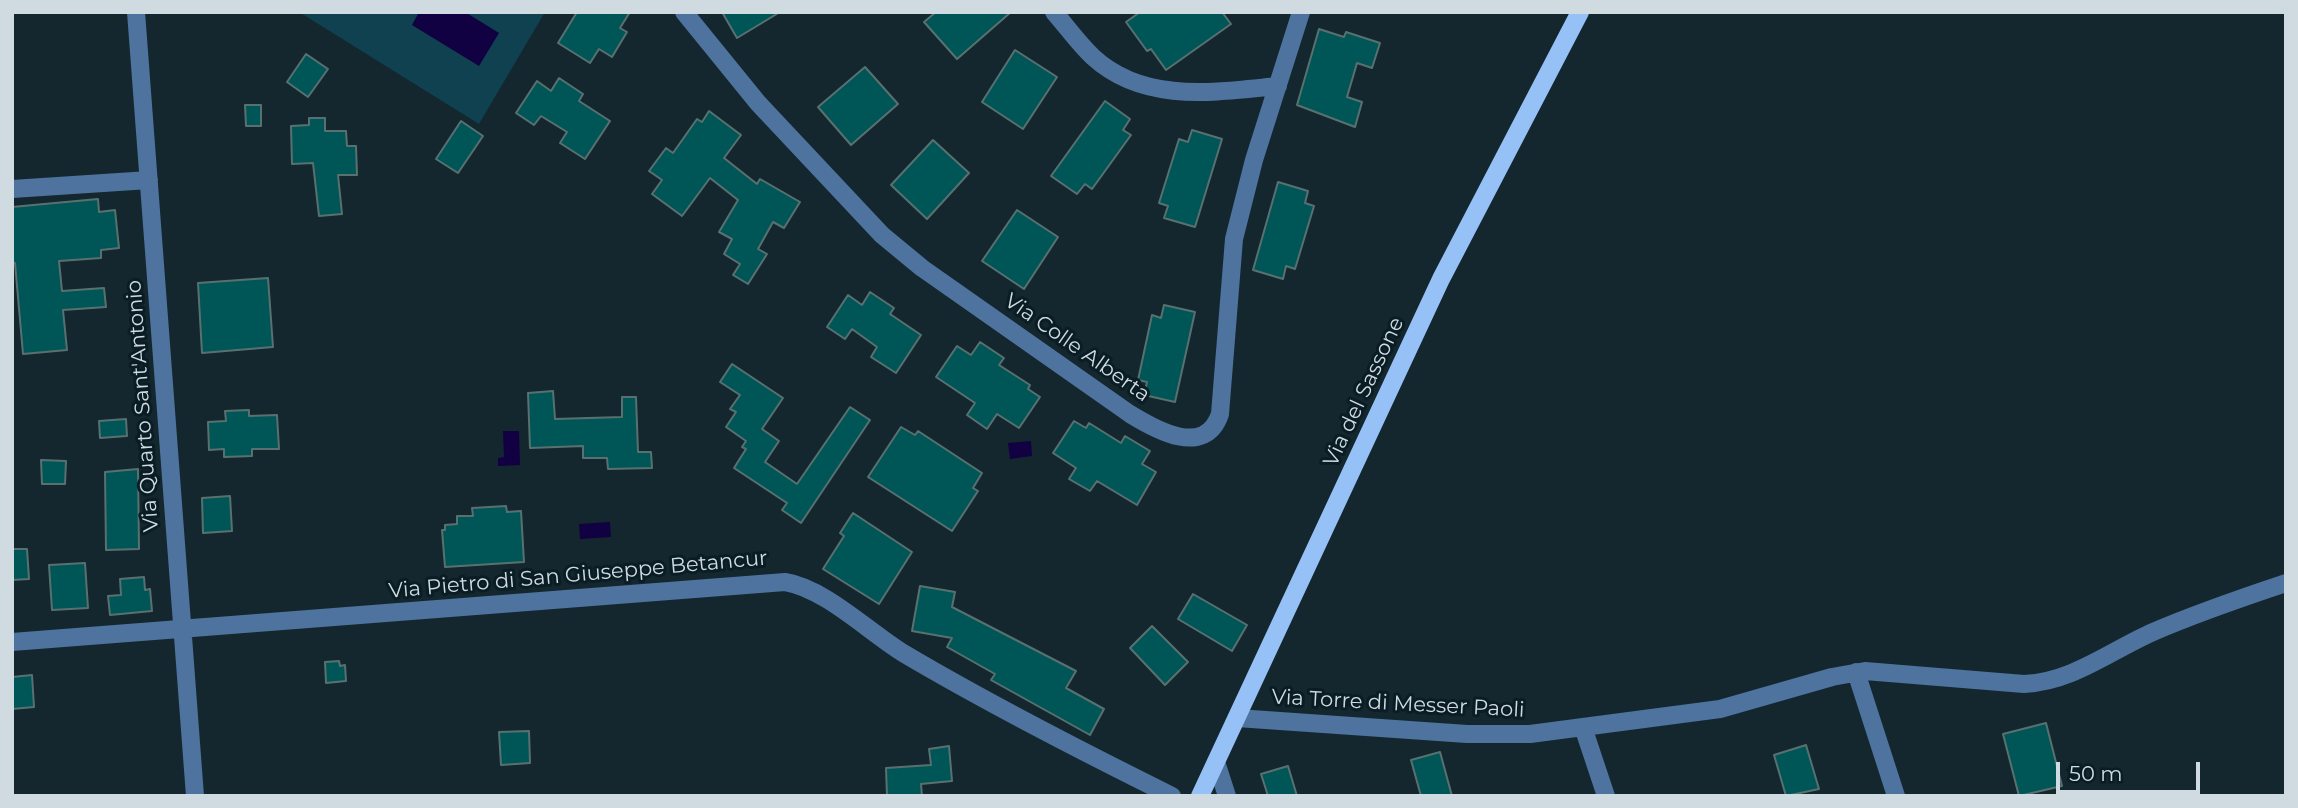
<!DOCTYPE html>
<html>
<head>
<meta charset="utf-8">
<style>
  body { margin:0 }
  #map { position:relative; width:2298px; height:808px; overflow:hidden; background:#14272e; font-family:Montserrat,sans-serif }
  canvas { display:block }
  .frame { position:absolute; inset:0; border:14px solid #cfdbe0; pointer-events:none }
  .scale { position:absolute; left:2056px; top:762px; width:144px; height:32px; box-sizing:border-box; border:4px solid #cfdbe0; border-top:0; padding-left:9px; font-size:21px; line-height:24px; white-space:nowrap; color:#cfdbe0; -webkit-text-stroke:5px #0a1d25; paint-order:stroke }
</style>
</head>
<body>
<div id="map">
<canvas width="2298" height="808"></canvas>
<div class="frame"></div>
<div class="scale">50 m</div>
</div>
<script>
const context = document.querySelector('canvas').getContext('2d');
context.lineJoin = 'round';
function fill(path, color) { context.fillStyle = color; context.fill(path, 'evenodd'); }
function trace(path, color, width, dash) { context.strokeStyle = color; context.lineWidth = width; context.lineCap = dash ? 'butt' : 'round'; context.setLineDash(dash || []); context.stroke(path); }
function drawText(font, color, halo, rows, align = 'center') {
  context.font = font + ' Montserrat,sans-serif'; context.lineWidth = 6; context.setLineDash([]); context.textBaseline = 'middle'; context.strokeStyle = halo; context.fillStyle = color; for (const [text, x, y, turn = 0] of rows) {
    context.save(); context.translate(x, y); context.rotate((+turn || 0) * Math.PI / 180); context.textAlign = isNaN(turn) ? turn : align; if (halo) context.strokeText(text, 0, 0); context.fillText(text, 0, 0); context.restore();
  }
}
fill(new Path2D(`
  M 299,12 L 545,12 L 479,124 Z`), '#0f4151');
fill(new Path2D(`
  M 419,12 L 465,12 L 499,33 L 479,66 L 412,25 Z
  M 503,431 L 519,431 L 520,465 L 498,466 L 498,458 L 504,457 Z
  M 1031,441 L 1032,456 L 1010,459 L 1008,443 Z
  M 610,522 L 611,537 L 580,539 L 579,524 Z`), '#110042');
const building = new Path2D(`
  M 577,12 L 630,12 L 620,28 L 627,32 L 612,57 L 599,49 L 590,63 L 558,43 Z
  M 722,12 L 780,12 L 737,38 Z
  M 936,12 L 1011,12 L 957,59 L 924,22 Z
  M 1140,12 L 1222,12 L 1231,24 L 1166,70 L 1151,49 L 1147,51 L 1126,22 Z
  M 1319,29 L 1344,37 L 1346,32 L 1380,43 L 1372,68 L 1357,63 L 1347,97 L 1362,102 L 1355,127 L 1297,105 Z
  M 1015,50 L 1057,77 L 1023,129 L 982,102 Z
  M 306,54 L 328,69 L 308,97 L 287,82 Z
  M 865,67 L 898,104 L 851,145 L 818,107 Z
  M 559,78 L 583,94 L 579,101 L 610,121 L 585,159 L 560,143 L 567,132 L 541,116 L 534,125 L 516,113 L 537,81 L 551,91 Z
  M 1105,101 L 1130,119 L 1123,130 L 1131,135 L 1092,189 L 1085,184 L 1077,194 L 1051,176 Z
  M 245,105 L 261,105 L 261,126 L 246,126 Z
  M 709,111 L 741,135 L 724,158 L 757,184 L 760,179 L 800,202 L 784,228 L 773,222 L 758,249 L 767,254 L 748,284 L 733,275 L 740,264 L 724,254 L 732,239 L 719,232 L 738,200 L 710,178 L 682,216 L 652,194 L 662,180 L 649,171 L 666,148 L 673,153 L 697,119 L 702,122 Z
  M 309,118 L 325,118 L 325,131 L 346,131 L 347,146 L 356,146 L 357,175 L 338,175 L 342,214 L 319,216 L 313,163 L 292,164 L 291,126 L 309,125 Z
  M 461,121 L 483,136 L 458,173 L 436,159 Z
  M 1192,130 L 1222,139 L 1195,227 L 1164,218 L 1168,206 L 1159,203 L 1179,139 L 1188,142 Z
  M 933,140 L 969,173 L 927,219 L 891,185 Z
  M 1278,182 L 1308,191 L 1305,203 L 1314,206 L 1295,269 L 1286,266 L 1283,279 L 1253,270 Z
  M 98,199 L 99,212 L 115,210 L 119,248 L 101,250 L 101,258 L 59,261 L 62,291 L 104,288 L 106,307 L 63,310 L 67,350 L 23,354 L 15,263 L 12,263 L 12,207 Z
  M 1017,210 L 1058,237 L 1024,289 L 982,261 Z
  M 268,278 L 273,347 L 202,353 L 198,283 Z
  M 870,292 L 894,308 L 890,314 L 921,335 L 896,373 L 871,357 L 877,347 L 852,329 L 845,339 L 827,327 L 848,295 L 862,305 Z
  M 1164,305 L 1195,312 L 1175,402 L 1144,395 L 1147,382 L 1138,380 L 1152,315 L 1161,318 Z
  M 980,342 L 1004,358 L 999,365 L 1030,385 L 1028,389 L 1040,397 L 1019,428 L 997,414 L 987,429 L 967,415 L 975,403 L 936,377 L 957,346 L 971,355 Z
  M 732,364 L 783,398 L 762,429 L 779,441 L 765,462 L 797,484 L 850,407 L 870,420 L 801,523 L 782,510 L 787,503 L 734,468 L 746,449 L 742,447 L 746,441 L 726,427 L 736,412 L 730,409 L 740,395 L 720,382 Z
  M 553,391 L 555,419 L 622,417 L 622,397 L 636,397 L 638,452 L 651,452 L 652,468 L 608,469 L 607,458 L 583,458 L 583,446 L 530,448 L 528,393 Z
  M 249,410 L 249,416 L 277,415 L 279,449 L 252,449 L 252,456 L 224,457 L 224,449 L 209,450 L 208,422 L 226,421 L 225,411 Z
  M 126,419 L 127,436 L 100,438 L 99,421 Z
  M 1074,421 L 1086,428 L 1089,423 L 1121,443 L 1125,436 L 1150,451 L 1142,464 L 1156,472 L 1137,505 L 1097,481 L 1090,491 L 1069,479 L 1076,468 L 1053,453 Z
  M 901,427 L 915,435 L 918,431 L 982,473 L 973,488 L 978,491 L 952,531 L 868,477 Z
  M 41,460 L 66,461 L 65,484 L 42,484 Z
  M 138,469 L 139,549 L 106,550 L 105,472 Z
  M 230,496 L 232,531 L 203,533 L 202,498 Z
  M 506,506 L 507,512 L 521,511 L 524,562 L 445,567 L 442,530 L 445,530 L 445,525 L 457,524 L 457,516 L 473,516 L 472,508 Z
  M 853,513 L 912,552 L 879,604 L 823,569 L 844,536 L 840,533 Z
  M 12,549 L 27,549 L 29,579 L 12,580 Z
  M 85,563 L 88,608 L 52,610 L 49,565 Z
  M 144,577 L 145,590 L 150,589 L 152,611 L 110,615 L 108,596 L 121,595 L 120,579 Z
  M 920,586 L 955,592 L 952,607 L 1076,671 L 1066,688 L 1104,709 L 1090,735 L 991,680 L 995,674 L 947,647 L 952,638 L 912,631 Z
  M 1193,594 L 1247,625 L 1232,651 L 1178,619 Z
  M 1152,626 L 1188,662 L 1165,685 L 1130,648 Z
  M 339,661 L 340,666 L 345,665 L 346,681 L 326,683 L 325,662 Z
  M 32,675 L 34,707 L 12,709 L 12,677 Z
  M 2046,723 L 2062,786 L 2019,796 L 2003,734 Z
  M 529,731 L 530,763 L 501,765 L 499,732 Z
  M 1806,745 L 1819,789 L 1786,796 L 1774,755 Z
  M 949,746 L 952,781 L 921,784 L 922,796 L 887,796 L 886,768 L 931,765 L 929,749 Z
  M 1440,752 L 1452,796 L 1421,796 L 1411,760 Z
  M 1288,766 L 1297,796 L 1268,796 L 1261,774 Z`);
fill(building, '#005556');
trace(building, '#587170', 2);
trace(new Path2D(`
  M 136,12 L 195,796
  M 684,12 L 758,103 L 882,235 L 922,268 L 1130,414 C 1156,430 1205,458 1220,414 L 1234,239 L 1254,160 L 1301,12
  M 1054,12 C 1067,27 1079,44 1093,57 C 1144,104 1215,92 1278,86
  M 12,189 L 149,180
  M 12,642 L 785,582 C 824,588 869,632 903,653 C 991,705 1081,751 1172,796
  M 1856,672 L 1896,796
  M 1237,718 L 1467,734 L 1530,734 L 1720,709 L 1832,677 L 1865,671 L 2024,684 C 2072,682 2110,651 2153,632 C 2197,613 2241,598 2286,583
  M 1583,727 L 1606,796
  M 1216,762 L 1227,796`), '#4e739e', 18);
trace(new Path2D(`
  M 1200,796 L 1441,279 L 1580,12`), '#95c1f7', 18);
drawText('21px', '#cfdbe0', '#0a1d25', [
  ["Via Colle Alberta",1077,348,35],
  ["Via del Sassone",1364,392,-65],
  ["Via Quarto Sant'Antonio",143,406,-94],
  ["Via Pietro di San Giuseppe Betancur",578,575,-5],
  ["Via Torre di Messer Paoli",1398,704,3]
]);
</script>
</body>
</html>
